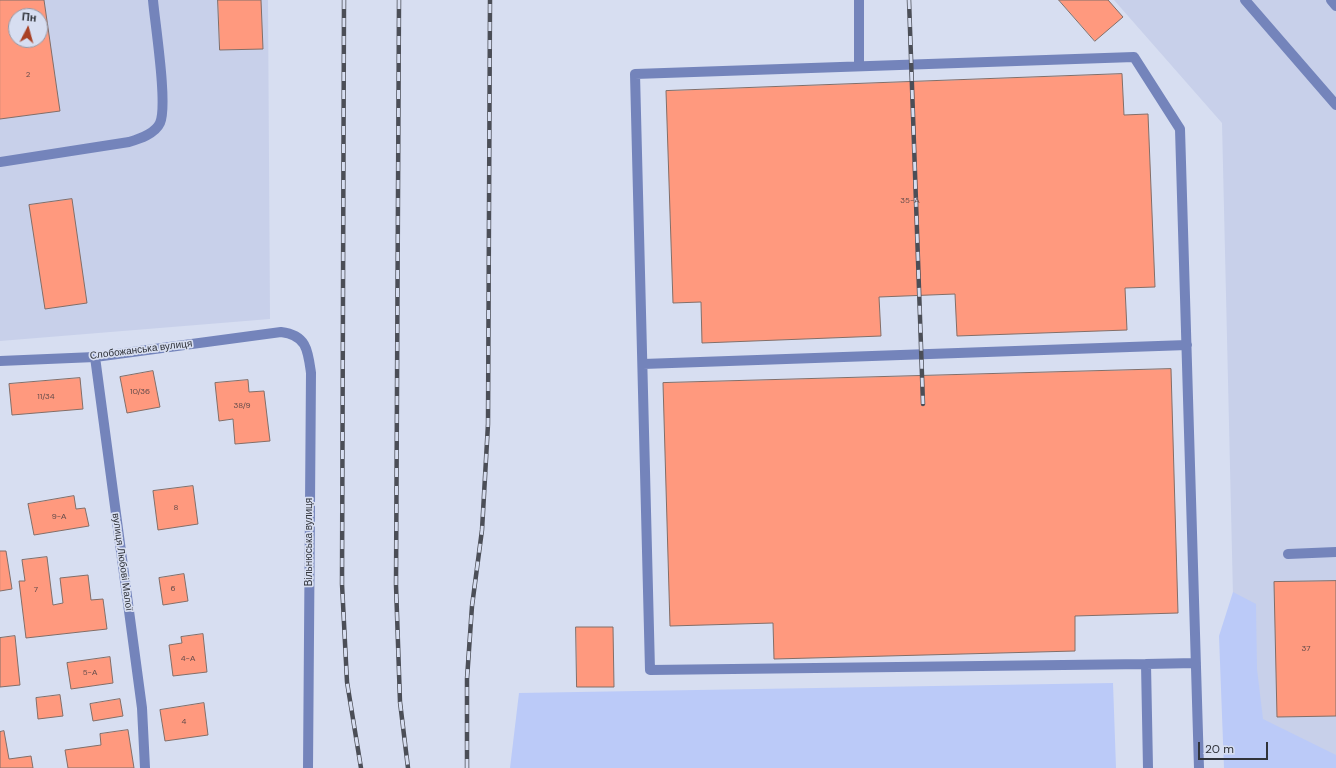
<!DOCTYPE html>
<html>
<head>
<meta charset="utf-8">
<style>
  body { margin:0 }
  #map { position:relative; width:1336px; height:768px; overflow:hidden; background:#d7def1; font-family:"DM Sans",sans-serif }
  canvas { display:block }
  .north { position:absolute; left:8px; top:8px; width:40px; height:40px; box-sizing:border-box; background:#d7def1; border:1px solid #949aa8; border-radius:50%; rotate:6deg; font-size:11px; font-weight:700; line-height:16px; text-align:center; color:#30333a }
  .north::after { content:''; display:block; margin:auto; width:14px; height:18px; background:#a94124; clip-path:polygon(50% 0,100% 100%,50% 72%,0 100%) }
  .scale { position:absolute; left:1198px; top:742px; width:70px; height:18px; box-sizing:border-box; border:2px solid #30333a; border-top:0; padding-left:5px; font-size:12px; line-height:14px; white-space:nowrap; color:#30333a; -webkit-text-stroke:3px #d7def1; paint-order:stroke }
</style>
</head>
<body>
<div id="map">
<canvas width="1336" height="768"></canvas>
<div class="north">Пн</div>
<div class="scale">20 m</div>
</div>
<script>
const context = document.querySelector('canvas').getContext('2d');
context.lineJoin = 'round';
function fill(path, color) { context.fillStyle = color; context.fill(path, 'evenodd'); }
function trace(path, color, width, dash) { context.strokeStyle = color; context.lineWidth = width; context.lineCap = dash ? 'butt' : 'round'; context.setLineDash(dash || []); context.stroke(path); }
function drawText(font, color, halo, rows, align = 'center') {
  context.font = font + ' "DM Sans",sans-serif'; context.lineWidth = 3.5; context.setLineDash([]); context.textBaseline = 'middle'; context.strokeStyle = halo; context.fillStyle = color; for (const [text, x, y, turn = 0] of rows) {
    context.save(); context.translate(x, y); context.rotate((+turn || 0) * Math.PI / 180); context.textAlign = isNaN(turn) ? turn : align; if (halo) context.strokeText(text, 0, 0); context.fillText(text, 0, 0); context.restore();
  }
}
fill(new Path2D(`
  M 0,0 L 268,0 L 270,319 L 0,341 ZM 16,16 L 40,16 L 40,40 L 16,40 Z
  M 1114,0 L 1336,0 L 1336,768 L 1237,768 L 1222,123 Z`), '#c8d0ea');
fill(new Path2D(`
  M 1233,592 L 1256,604 L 1257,669 L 1263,719 L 1336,755 L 1336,768 L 1224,768 L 1219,636 Z
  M 1113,683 L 1116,768 L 510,768 L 519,693 Z`), '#bbcaf8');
const building = new Path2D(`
  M 0,0 L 44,0 L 60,111 L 0,119 ZM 16,16 L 40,16 L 40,40 L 16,40 Z
  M 218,0 L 261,0 L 263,49 L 220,50 Z
  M 1059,0 L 1108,0 L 1123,17 L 1095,41 Z
  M 1122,74 L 1124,115 L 1148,114 L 1155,287 L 1125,288 L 1127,330 L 957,336 L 955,294 L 879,297 L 881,336 L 702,343 L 701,302 L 673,303 L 666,91 Z
  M 72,199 L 87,303 L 45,309 L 29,205 Z
  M 1171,369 L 1178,613 L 1075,616 L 1075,651 L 774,659 L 773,623 L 670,626 L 663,383 Z
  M 153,371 L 160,407 L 127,413 L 120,377 Z
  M 80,378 L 83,409 L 12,415 L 9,384 Z
  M 248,380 L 249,392 L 264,391 L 270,441 L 235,444 L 233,419 L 219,421 L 215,383 Z
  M 193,486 L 198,524 L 158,530 L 153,491 Z
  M 74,496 L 76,509 L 85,508 L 89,526 L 34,535 L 28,504 Z
  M 0,551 L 6,551 L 12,589 L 0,591 Z
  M 47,557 L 53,605 L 63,603 L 60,578 L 88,575 L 91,600 L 103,599 L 107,629 L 26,638 L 19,581 L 25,581 L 22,560 Z
  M 184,574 L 188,601 L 163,605 L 159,578 Z
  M 1336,581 L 1336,716 L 1277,717 L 1274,582 Z
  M 576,627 L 613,627 L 614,687 L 577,687 Z
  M 203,634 L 207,672 L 173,676 L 169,645 L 182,643 L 181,637 Z
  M 15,636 L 20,685 L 0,687 L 0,638 Z
  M 110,657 L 113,683 L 71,689 L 67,663 Z
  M 60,695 L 63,716 L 38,719 L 36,698 Z
  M 120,699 L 123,716 L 93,721 L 90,704 Z
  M 204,703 L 208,735 L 165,741 L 160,710 Z
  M 128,730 L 134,768 L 68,768 L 65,750 L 101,745 L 100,734 Z
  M 4,731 L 9,759 L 31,756 L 33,768 L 0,768 L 0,732 Z`);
fill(building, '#ff997e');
trace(building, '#826e68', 1);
trace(new Path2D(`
  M 859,0 L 859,66
  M 1245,0 L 1336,105
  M 1331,0 L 1336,6
  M 0,162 L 129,142 C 139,139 155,134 160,123 C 168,105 155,24 153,0
  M 95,357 L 142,708 L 145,768
  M 0,361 L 95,357 L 281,332 C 307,335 308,351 311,373 L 308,768
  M 643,364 L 1187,345
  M 1288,554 L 1336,552
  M 1146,664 L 1196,663
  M 1148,768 L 1146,664 L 650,670 L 635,74 L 1134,57 L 1180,129 L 1199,768`), '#7484bb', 10);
const rail = new Path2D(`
  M 344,0 L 342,584 L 347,682 L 361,768
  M 399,0 L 396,585 L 400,702 L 408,768
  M 909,0 L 923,404
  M 467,768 L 467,679 L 472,606 L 482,530 L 488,424 L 490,0`);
trace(rail, '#4b4e57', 4.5);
trace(rail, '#d7def1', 3, [9]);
drawText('8px', '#644c4b', null, [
  ["2",28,75],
  ["35-А",910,201],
  ["10/36",140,392],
  ["11/34",46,397],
  ["38/9",242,406],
  ["8",176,508],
  ["9-А",59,517],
  ["6",173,589],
  ["7",36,590],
  ["37",1306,649],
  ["4-А",188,659],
  ["5-А",90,673],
  ["4",184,722]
]);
drawText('10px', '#30333a', '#d7def1', [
  ["Слобожанська вулиця",141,350,-7],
  ["Вільнюська вулиця",309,542,-90],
  ["вулиця Любові Малої",122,562,82]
]);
</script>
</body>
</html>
